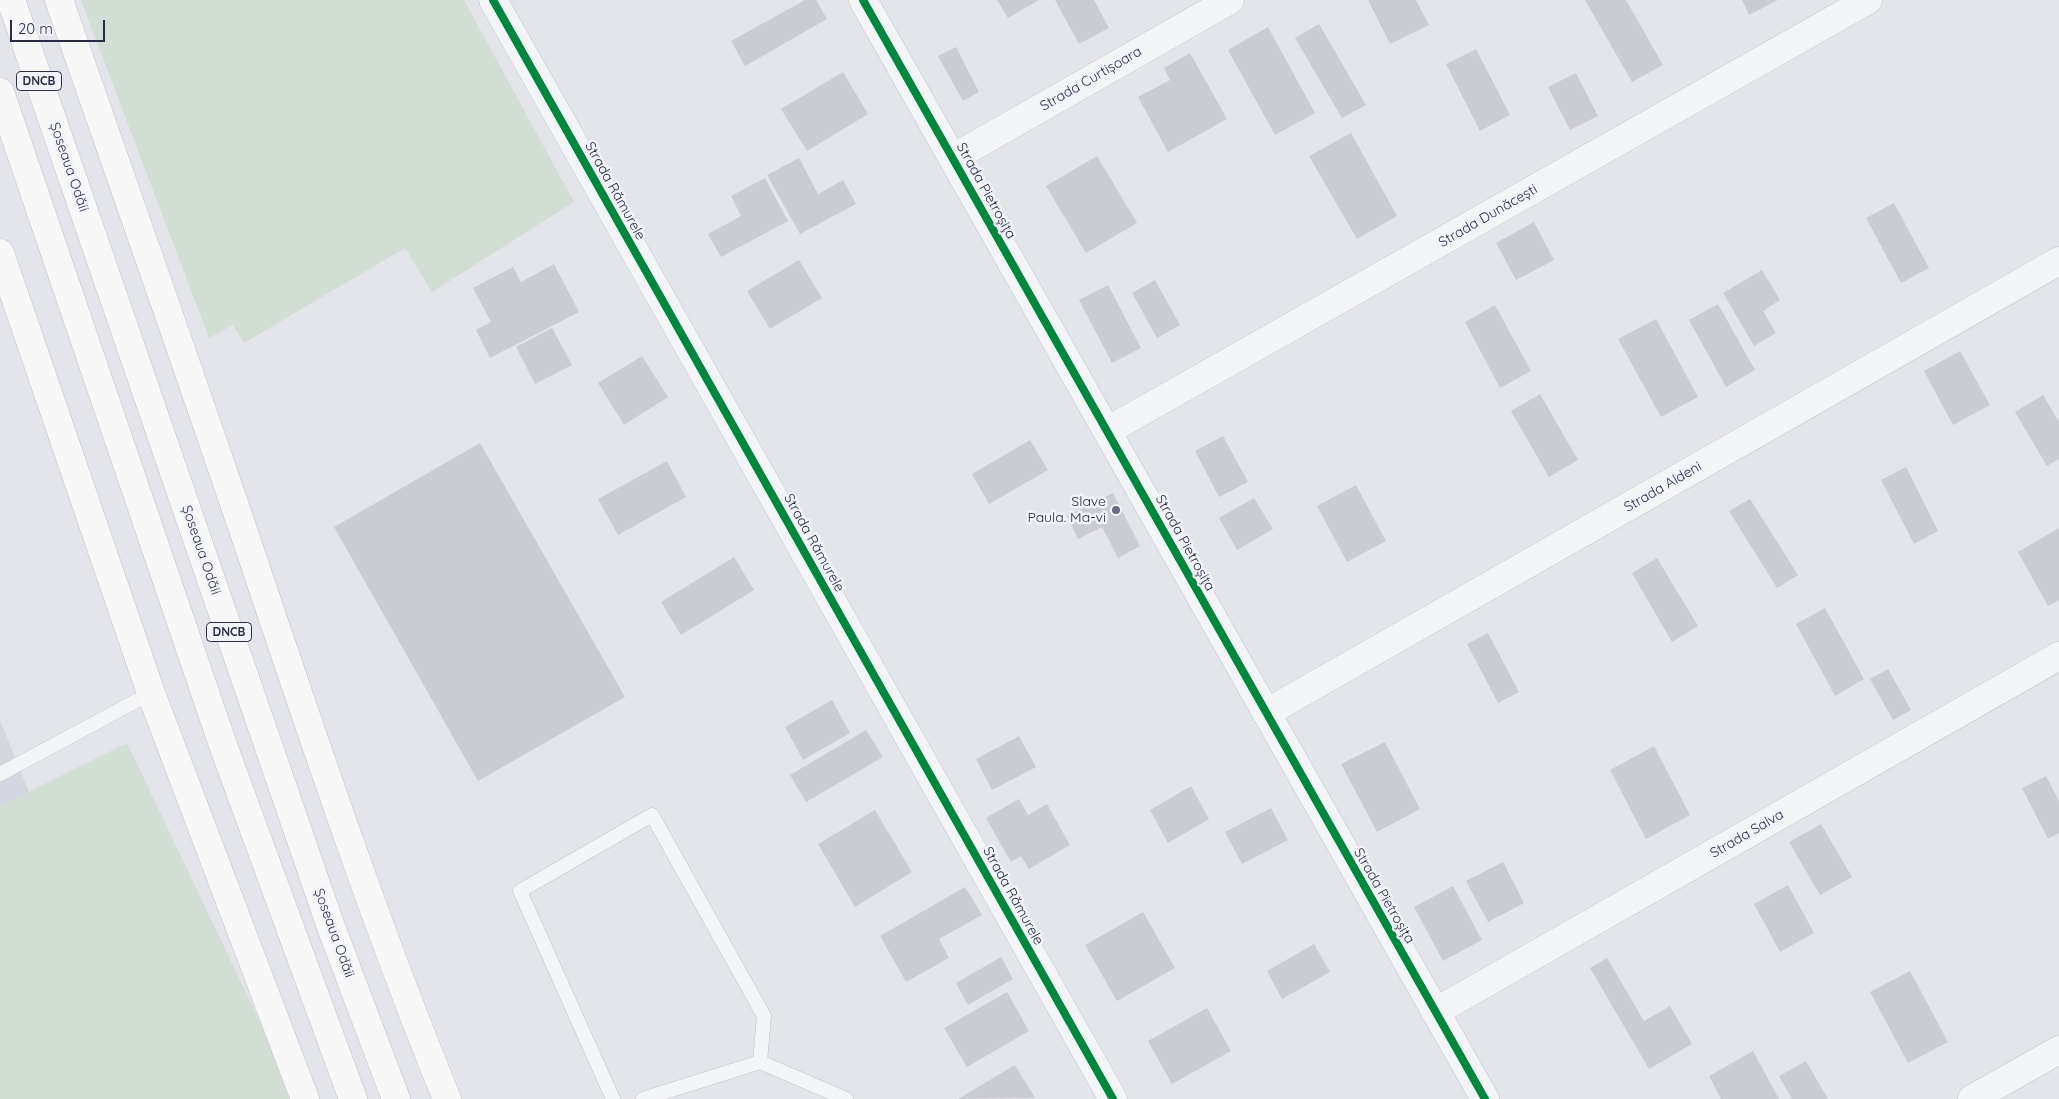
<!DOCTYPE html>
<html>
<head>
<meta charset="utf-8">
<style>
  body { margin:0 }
  #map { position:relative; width:2059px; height:1099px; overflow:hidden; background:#e4e5ea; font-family:Quicksand,sans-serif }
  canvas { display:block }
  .scale { position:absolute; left:10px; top:20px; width:95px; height:22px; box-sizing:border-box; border:2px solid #282d45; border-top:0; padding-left:6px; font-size:15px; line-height:18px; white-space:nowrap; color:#282d45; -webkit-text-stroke:4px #f2f3f9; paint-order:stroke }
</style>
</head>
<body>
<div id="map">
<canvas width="2059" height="1099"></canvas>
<div class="scale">20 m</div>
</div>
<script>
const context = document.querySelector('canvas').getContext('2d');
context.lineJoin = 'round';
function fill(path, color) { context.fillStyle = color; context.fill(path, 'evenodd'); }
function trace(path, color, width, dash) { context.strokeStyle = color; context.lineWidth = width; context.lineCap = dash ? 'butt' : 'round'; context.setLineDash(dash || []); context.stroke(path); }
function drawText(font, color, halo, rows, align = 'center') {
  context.font = font + ' Quicksand,sans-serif'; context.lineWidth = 5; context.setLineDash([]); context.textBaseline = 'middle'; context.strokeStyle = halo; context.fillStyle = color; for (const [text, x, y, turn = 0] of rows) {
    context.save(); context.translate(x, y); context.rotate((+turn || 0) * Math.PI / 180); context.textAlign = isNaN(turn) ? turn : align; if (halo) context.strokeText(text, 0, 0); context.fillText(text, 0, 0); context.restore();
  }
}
fill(new Path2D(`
  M 0,720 L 29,792 L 0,806 Z`), '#d4d6df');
fill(new Path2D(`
  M 81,0 L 464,0 L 574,202 L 432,292 L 405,248 L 244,343 L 233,325 L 209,338 Z
  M 127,743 L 278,1060 L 298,1099 L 0,1099 L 0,806 Z`), '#d2ddd4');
fill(new Path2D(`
  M 805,0 L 816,0 L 827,19 L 745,66 L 731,41 Z
  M 997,0 L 1039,0 L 1008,18 Z
  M 1055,0 L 1094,0 L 1109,28 L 1079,44 Z
  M 1368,0 L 1416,0 L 1429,25 L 1390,44 Z
  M 1585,0 L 1626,0 L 1663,65 L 1632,82 Z
  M 1742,0 L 1778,0 L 1749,15 Z
  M 1319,24 L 1366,105 L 1342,118 L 1295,38 Z
  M 1268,27 L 1315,113 L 1275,135 L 1228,50 Z
  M 956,47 L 979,92 L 963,101 L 938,56 Z
  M 1476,49 L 1510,115 L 1480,131 L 1446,64 Z
  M 1190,53 L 1227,119 L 1168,152 L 1138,97 L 1170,80 L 1164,68 Z
  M 843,72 L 868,114 L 807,151 L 781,109 Z
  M 1576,73 L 1598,116 L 1570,130 L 1548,87 Z
  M 1351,133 L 1397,216 L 1357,239 L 1309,156 Z
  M 1097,156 L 1137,223 L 1086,253 L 1046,186 Z
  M 799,158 L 818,194 L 843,180 L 856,204 L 800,234 L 767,175 Z
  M 765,178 L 788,221 L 721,257 L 708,234 L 741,216 L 731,196 Z
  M 1894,203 L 1929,268 L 1901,283 L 1866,218 Z
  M 1534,222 L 1554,260 L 1516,280 L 1496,243 Z
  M 799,260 L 822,298 L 770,329 L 747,291 Z
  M 554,264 L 579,312 L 490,358 L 476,330 L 491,322 L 473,288 L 513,267 L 521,282 Z
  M 1762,270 L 1780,300 L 1763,311 L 1776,333 L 1754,346 L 1723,293 Z
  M 1155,280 L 1180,325 L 1157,338 L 1132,293 Z
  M 1108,285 L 1141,348 L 1112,363 L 1079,300 Z
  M 1718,304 L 1755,370 L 1726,387 L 1689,320 Z
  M 1495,305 L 1531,371 L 1500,388 L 1465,322 Z
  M 1656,319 L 1698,397 L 1661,417 L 1618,339 Z
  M 552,328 L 572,365 L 535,384 L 516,347 Z
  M 1960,351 L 1990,405 L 1953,425 L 1924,371 Z
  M 642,356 L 668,397 L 624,425 L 598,383 Z
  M 1540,394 L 1578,460 L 1549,477 L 1511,411 Z
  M 2043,395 L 2059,422 L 2059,459 L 2047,466 L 2015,412 Z
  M 1223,436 L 1248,482 L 1219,497 L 1195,451 Z
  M 1030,440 L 1048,470 L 989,504 L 972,474 Z
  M 480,443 L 625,697 L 478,781 L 334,527 Z
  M 667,461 L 686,497 L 618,535 L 598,499 Z
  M 1906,467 L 1938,531 L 1914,544 L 1881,480 Z
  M 1356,485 L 1386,541 L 1347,562 L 1317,506 Z
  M 1113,493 L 1140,546 L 1118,558 L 1102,527 L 1078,539 L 1067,516 Z
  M 1254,498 L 1273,529 L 1237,550 L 1219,518 Z
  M 1750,499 L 1798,575 L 1777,588 L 1729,511 Z
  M 2059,528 L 2059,600 L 2048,606 L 2018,552 Z
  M 734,557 L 754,590 L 681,635 L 661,602 Z
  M 1657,558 L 1698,626 L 1672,642 L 1632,573 Z
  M 1825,608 L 1864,679 L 1835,696 L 1796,624 Z
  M 1488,633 L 1519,692 L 1498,703 L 1467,644 Z
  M 1888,669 L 1911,710 L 1893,720 L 1870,679 Z
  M 832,700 L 850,733 L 803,760 L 785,727 Z
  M 866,730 L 883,757 L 806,802 L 790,775 Z
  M 1019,736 L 1036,767 L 992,790 L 976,759 Z
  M 1385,742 L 1420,809 L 1377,832 L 1341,764 Z
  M 1654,746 L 1690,815 L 1646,839 L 1610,770 Z
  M 2046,776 L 2059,801 L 2059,833 L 2048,839 L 2022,788 Z
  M 1191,786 L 1209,819 L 1168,843 L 1150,810 Z
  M 1019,799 L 1028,815 L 1047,804 L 1070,845 L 1029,869 L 1021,856 L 1011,862 L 986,818 Z
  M 1271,808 L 1288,840 L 1242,864 L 1225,832 Z
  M 875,810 L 912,872 L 855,907 L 818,844 Z
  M 1821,824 L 1852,877 L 1820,895 L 1789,842 Z
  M 1503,862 L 1524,903 L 1488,922 L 1466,881 Z
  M 1788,885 L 1814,933 L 1780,952 L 1754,904 Z
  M 1453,886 L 1482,940 L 1443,961 L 1414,907 Z
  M 965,887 L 982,915 L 939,939 L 949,958 L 906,982 L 880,936 Z
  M 1143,912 L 1175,968 L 1117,1001 L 1085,945 Z
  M 1314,944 L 1330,972 L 1282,999 L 1267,971 Z
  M 1001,957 L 1013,979 L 968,1005 L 956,983 Z
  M 1607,958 L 1644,1021 L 1670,1006 L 1692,1044 L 1649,1069 L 1590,968 Z
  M 1910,971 L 1948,1042 L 1908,1063 L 1870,992 Z
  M 1007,992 L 1029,1031 L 967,1067 L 944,1028 Z
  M 1207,1008 L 1231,1051 L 1172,1084 L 1148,1041 Z
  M 1753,1051 L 1779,1099 L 1721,1099 L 1709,1076 Z
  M 1806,1061 L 1828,1099 L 1792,1099 L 1779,1076 Z
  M 1015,1065 L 1035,1098 L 958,1099 Z`), '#cbccd2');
const lane = new Path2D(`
  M 0,774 L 151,693
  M 613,1099 L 520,891 L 652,815 L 764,1016 L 760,1062
  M 643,1099 L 760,1062 L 846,1099`);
const street = new Path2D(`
  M 493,0 L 1113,1099
  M 863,0 L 1485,1099
  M 953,158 L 1230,0
  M 1107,431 L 1868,0
  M 1266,713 L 2059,261
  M 1435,1012 L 2059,656
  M 1972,1099 L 2059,1050`);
const primary = new Path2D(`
  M 11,0 L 331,927 L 396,1099
  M 59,0 C 118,170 178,339 236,509 C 303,707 368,906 447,1099
  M 0,92 L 224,748 L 353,1099
  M 0,253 L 151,693 L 305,1099`);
trace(lane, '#c1c2c8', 15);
trace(street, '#c1c2c8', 29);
trace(primary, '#c0c2c8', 29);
trace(lane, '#f3f4f6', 14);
trace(street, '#f3f4f6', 28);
trace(primary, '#f7f7f8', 28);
trace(new Path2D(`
  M 493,0 L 1113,1099
  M 863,0 L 1485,1099`), '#00873e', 8);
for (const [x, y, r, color] of [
  [1116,510,5,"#6a6d7f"]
]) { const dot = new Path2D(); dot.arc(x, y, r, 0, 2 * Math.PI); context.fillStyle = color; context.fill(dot); trace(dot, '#f2f3f9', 2); }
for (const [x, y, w] of [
  [39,81,45],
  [229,632,45]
]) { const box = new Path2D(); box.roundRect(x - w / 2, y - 9.5, w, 19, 4); context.fillStyle = '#f2f3f9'; context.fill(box); trace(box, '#282d45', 1); }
drawText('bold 12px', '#282d45', null, [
  ["DNCB",39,81],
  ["DNCB",229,632]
]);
drawText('14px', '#282d45', '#f2f3f9', [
  ["Strada Curtișoara",1091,79,-30],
  ["Șoseaua Odăii",69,167,71],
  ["Strada Rămurele",615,191,61],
  ["Strada Pietroșița",986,191,61],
  ["Strada Dunăcești",1488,216,-30],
  ["Strada Aldeni",1663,487,-30],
  ["Strada Rămurele",814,543,61],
  ["Strada Pietroșița",1185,543,61],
  ["Șoseaua Odăii",201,550,71],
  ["Strada Salva",1747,834,-30],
  ["Strada Rămurele",1013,896,61],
  ["Strada Pietroșița",1384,896,60],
  ["Șoseaua Odăii",334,933,70]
]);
drawText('14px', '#282d45', '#f2f3f9', [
  ["Slave",1106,502],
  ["Paula. Ma-vi",1106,518]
], 'right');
</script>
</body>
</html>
